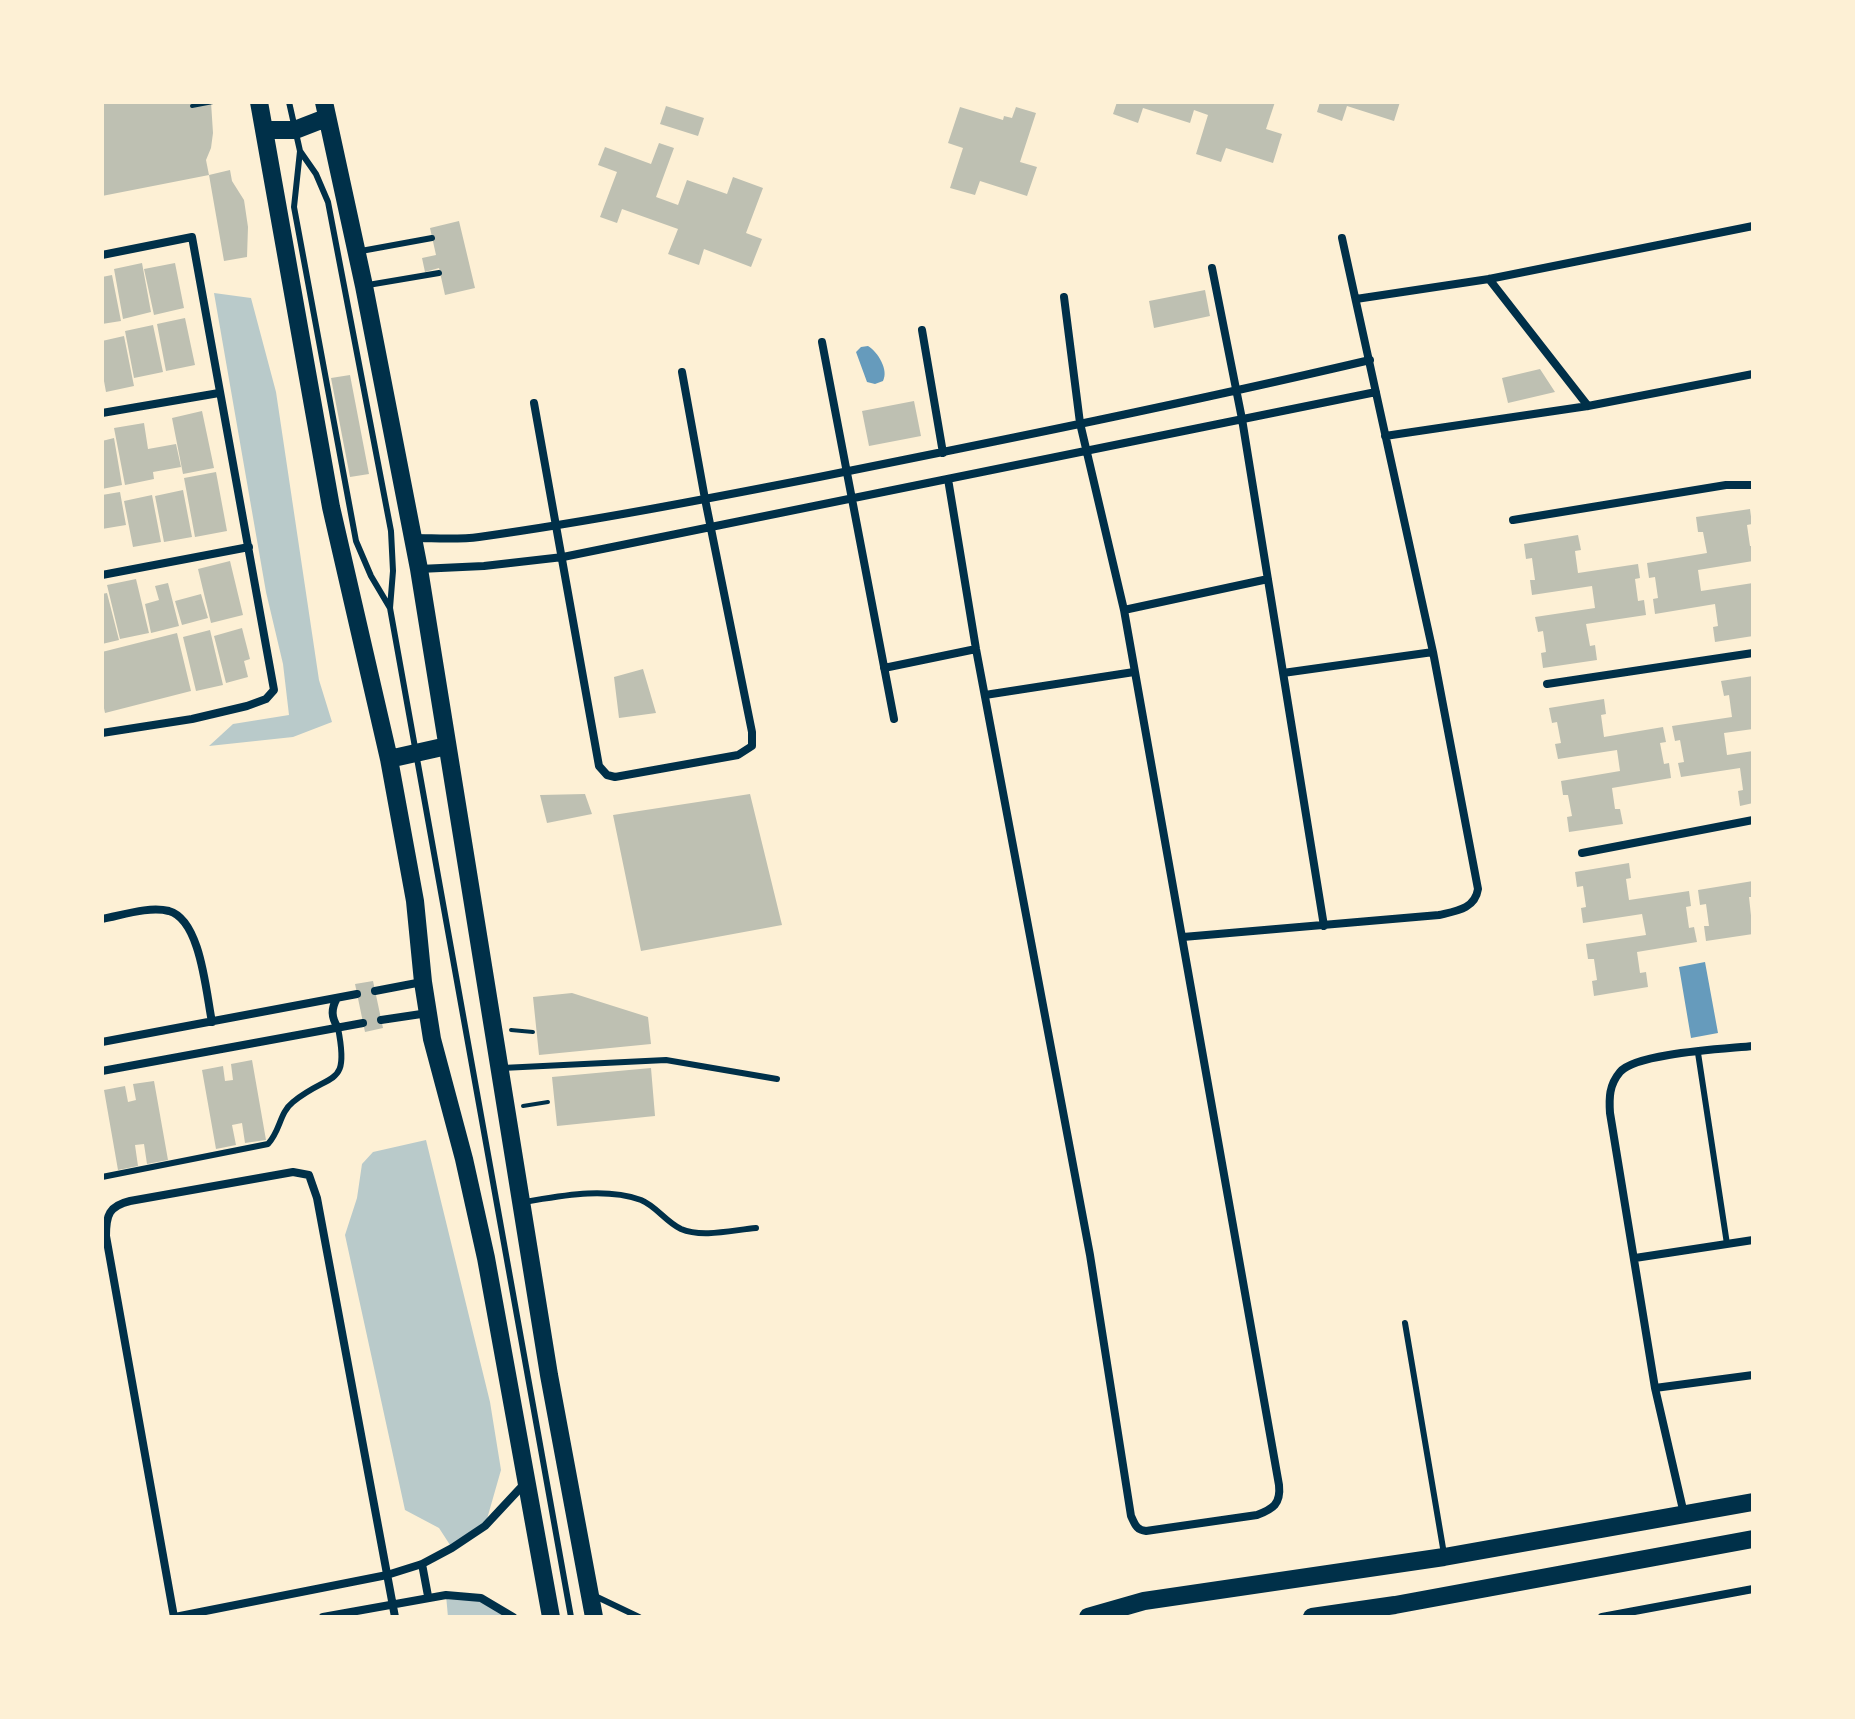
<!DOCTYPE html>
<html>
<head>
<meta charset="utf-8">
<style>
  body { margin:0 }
  #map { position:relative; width:1855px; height:1719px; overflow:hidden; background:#fdf0d5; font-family:"Times New Roman",serif }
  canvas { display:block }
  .frame { position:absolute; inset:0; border:104px solid #fdf0d5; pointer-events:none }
</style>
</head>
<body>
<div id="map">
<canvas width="1855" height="1719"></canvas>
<div class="frame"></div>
</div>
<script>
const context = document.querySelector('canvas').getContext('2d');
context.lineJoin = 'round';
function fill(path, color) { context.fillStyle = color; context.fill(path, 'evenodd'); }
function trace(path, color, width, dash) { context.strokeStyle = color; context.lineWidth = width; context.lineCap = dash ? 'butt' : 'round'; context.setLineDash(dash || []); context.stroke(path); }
fill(new Path2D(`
  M 214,293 L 251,298 L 276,392 L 319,680 L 332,722 L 293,737 L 209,746 L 233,724 L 289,715 L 283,664 L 266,592 Z
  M 426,1140 L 490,1402 L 501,1470 L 485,1526 L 452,1548 L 439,1528 L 405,1510 L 345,1235 L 357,1198 L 362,1164 L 373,1152 Z
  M 446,1595 L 481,1598 L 512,1617 L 448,1617 Z`), '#b9caca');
fill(new Path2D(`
  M 868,346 C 878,352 889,370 883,381 L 875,384 L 867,382 L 856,352 L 861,347 Z
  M 1705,962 L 1718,1033 L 1691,1038 L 1679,967 Z`), '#669bbc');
fill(new Path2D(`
  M 102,102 L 211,102 L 213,133 L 211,148 L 206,160 L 209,175 L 230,170 L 232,181 L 244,200 L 248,227 L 247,257 L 224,261 L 209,175 L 102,196 Z
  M 1117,102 L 1275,102 L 1266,129 L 1282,134 L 1273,163 L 1226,148 L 1221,162 L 1196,154 L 1208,115 L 1194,110 L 1190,123 L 1143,108 L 1138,123 L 1113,114 Z
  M 1320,102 L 1400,102 L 1394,121 L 1347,106 L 1342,121 L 1317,112 Z
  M 666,106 L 704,118 L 698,136 L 660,124 Z
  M 960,107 L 1003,120 L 1004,116 L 1012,118 L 1016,107 L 1036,113 L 1020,162 L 1037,167 L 1027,196 L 980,181 L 975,195 L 950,188 L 963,148 L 948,143 Z
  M 659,143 L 674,148 L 656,197 L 678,205 L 687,180 L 727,194 L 733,177 L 763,188 L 746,233 L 762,239 L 751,267 L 704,249 L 699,265 L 668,254 L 678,229 L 622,209 L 617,223 L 600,217 L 617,172 L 598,165 L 605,147 L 651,164 Z
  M 459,221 L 475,288 L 445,295 L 439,268 L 425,272 L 422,258 L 436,255 L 430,228 Z
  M 142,263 L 151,312 L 123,319 L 114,269 Z
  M 175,263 L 184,308 L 154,315 L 144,269 Z
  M 112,275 L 121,321 L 102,324 L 102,277 Z
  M 1205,290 L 1210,316 L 1154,328 L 1149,301 Z
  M 185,318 L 195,365 L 166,371 L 157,324 Z
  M 153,325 L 163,372 L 134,378 L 125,331 Z
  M 124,336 L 134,386 L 106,392 L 102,370 L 102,341 Z
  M 1540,369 L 1555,392 L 1508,403 L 1502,378 Z
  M 350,375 L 369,474 L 350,477 L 331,378 Z
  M 914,401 L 921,436 L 869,446 L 862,411 Z
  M 202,411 L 214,468 L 183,474 L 172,418 Z
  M 144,423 L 148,449 L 176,444 L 181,467 L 153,472 L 154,479 L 125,485 L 114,428 Z
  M 114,438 L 122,485 L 102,489 L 102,441 Z
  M 216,472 L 227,531 L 195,537 L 184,478 Z
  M 183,490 L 192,537 L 164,542 L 155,496 Z
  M 120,492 L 126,525 L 102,529 L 102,495 Z
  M 152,495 L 161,542 L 133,547 L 124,501 Z
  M 1750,509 L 1752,524 L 1747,525 L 1750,546 L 1753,546 L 1753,561 L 1698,570 L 1701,591 L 1753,583 L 1753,636 L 1715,642 L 1713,627 L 1718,626 L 1715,604 L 1655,614 L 1653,599 L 1658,598 L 1655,577 L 1649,578 L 1647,563 L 1707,553 L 1703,532 L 1698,532 L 1696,517 Z
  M 1578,535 L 1581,550 L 1575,551 L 1578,573 L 1638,564 L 1640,578 L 1635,579 L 1638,601 L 1644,600 L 1646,615 L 1586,624 L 1590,646 L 1595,645 L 1597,660 L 1543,668 L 1541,653 L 1546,652 L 1543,631 L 1538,632 L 1535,617 L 1595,608 L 1592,586 L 1532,595 L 1530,580 L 1535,580 L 1532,558 L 1526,559 L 1524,544 Z
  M 230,561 L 243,615 L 211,623 L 198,569 Z
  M 136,579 L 149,633 L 120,639 L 107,585 Z
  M 168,583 L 179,626 L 151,633 L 145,604 L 159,600 L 155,586 Z
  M 107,593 L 119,640 L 102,644 L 102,594 Z
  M 201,594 L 208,618 L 182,625 L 175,601 Z
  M 242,628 L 250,659 L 244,661 L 248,677 L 226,683 L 214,636 Z
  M 210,630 L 223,685 L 196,691 L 183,637 Z
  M 177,633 L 191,691 L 105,713 L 102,699 L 102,652 Z
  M 643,669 L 656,713 L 619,718 L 614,677 Z
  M 1753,676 L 1753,729 L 1724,733 L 1727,755 L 1753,751 L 1753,803 L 1740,806 L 1738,791 L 1743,790 L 1740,768 L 1681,777 L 1678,763 L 1684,762 L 1680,740 L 1675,741 L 1672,726 L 1732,717 L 1729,695 L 1724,696 L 1721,681 Z
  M 1604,699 L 1606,714 L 1601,715 L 1604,737 L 1663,727 L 1666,742 L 1660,743 L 1664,764 L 1669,763 L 1671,778 L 1612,788 L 1615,809 L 1620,809 L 1623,824 L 1569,832 L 1567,817 L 1572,816 L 1568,795 L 1563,795 L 1561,781 L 1620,771 L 1617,750 L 1558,759 L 1555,744 L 1561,743 L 1557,722 L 1552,723 L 1549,708 Z
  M 585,794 L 592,814 L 547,823 L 540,795 Z
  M 750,794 L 782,925 L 641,951 L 613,815 Z
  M 1629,863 L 1631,878 L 1626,879 L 1629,900 L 1689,891 L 1691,906 L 1686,907 L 1689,928 L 1694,927 L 1697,942 L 1637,952 L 1640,973 L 1646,972 L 1648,987 L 1594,996 L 1592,981 L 1597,980 L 1594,959 L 1588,959 L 1586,944 L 1646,935 L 1642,914 L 1583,923 L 1581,908 L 1586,907 L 1583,886 L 1577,887 L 1575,872 Z
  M 1753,881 L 1753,897 L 1749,897 L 1753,934 L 1706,941 L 1704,926 L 1709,926 L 1706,904 L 1700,905 L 1698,890 Z
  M 373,981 L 383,1028 L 365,1032 L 355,984 Z
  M 572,993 L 648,1017 L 651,1044 L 539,1055 L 533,997 Z
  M 252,1060 L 266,1140 L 245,1143 L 242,1123 L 232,1125 L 236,1145 L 216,1149 L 202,1070 L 223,1066 L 225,1081 L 233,1080 L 231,1064 Z
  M 651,1068 L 655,1116 L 557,1126 L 552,1077 Z
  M 154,1081 L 168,1160 L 147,1164 L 144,1144 L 135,1145 L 138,1166 L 118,1170 L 104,1090 L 125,1086 L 128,1102 L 136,1100 L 133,1084 Z`), '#bec0b2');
trace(new Path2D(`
  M 192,106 L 213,102
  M 511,1030 L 533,1032
  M 523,1106 L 548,1102`), '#003049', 4);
trace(new Path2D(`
  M 289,102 L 300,151 L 316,174 L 328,202 L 391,531 L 393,571 L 390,608 L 571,1617
  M 300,151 L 294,207 L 356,541 L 371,576 L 390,608
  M 361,251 L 432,238
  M 368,285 L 439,273
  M 1698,1053 L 1727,1244
  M 502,1068 L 666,1060 L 777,1079
  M 102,1177 L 268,1144 C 281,1130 279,1113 293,1102 C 331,1071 350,1089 338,1028
  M 524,1202 C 561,1196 604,1187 641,1200 C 656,1206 666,1222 681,1229 C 702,1238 733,1230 756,1228
  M 1405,1323 L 1444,1554
  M 595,1596 L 639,1617`), '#003049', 6);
trace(new Path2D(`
  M 102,255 L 192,237 L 274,690 L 266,699 L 247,706 L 192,719 L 102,733
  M 1212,268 L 1242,419 L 1324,926
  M 1489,279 L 1588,406
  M 1356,299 L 1489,279 L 1753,226
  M 922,330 L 943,453
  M 822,342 L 894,719
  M 534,403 L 599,766 L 607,775 L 615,777 L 738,755 L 752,746 L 752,732 L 705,499 L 682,372
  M 102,413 L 219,393
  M 1385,436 L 1588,406 L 1753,374
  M 948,479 L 976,649 L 1090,1255 L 1131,1516 C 1135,1524 1136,1530 1146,1531 L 1257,1515 C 1273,1509 1281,1504 1279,1485 L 1124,610 L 1080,423 L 1064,297
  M 1513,520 L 1726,485 L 1753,485
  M 413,538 C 434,538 458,540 479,537 C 593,521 706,499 819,477 C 1003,440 1187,403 1370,360
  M 419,569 L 484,566 L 563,557 L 1376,392
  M 102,575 L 249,547
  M 1124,610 L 1268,579
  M 884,668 L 976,649
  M 1283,673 L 1433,652
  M 1547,684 L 1753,653
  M 985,695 L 1134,672
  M 1582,853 L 1753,820
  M 102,919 C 123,915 149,906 169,911 C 201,920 206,993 212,1022
  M 1183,937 L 1439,915 C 1456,911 1475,909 1478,889 L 1433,652 L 1342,238
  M 375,991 L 422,982
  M 337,998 C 331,1009 331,1017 338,1028
  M 381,1020 L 428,1013
  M 102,1042 L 357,994
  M 102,1071 L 363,1023
  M 1635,1258 L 1753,1240
  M 1655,1388 L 1753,1375
  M 1684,1514 L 1655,1388 L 1610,1113 C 1609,1098 1609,1085 1620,1072 C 1636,1053 1725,1049 1753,1046
  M 422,1564 L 428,1596
  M 174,1617 L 106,1236 C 106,1215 109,1206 130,1201 L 293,1172 L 309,1175 L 317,1198 L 395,1617
  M 175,1617 L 387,1575 L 422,1564 L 452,1548 L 485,1526 L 526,1482
  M 323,1617 L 446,1595 L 481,1598 L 513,1617
  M 1602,1617 L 1753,1589`), '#003049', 8);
trace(new Path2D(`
  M 259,102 L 331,507 L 389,759 L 415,901 L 423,982 L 432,1039 L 464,1159 L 486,1258 L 551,1617
  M 324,102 L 364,286 L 419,569 L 549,1375 L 594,1617
  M 265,130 L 295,130 L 326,118
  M 389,759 L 447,746
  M 1088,1617 L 1144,1601 L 1444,1557 L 1753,1502
  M 1312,1617 L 1395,1605 L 1753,1539`), '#003049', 18);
</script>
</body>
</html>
